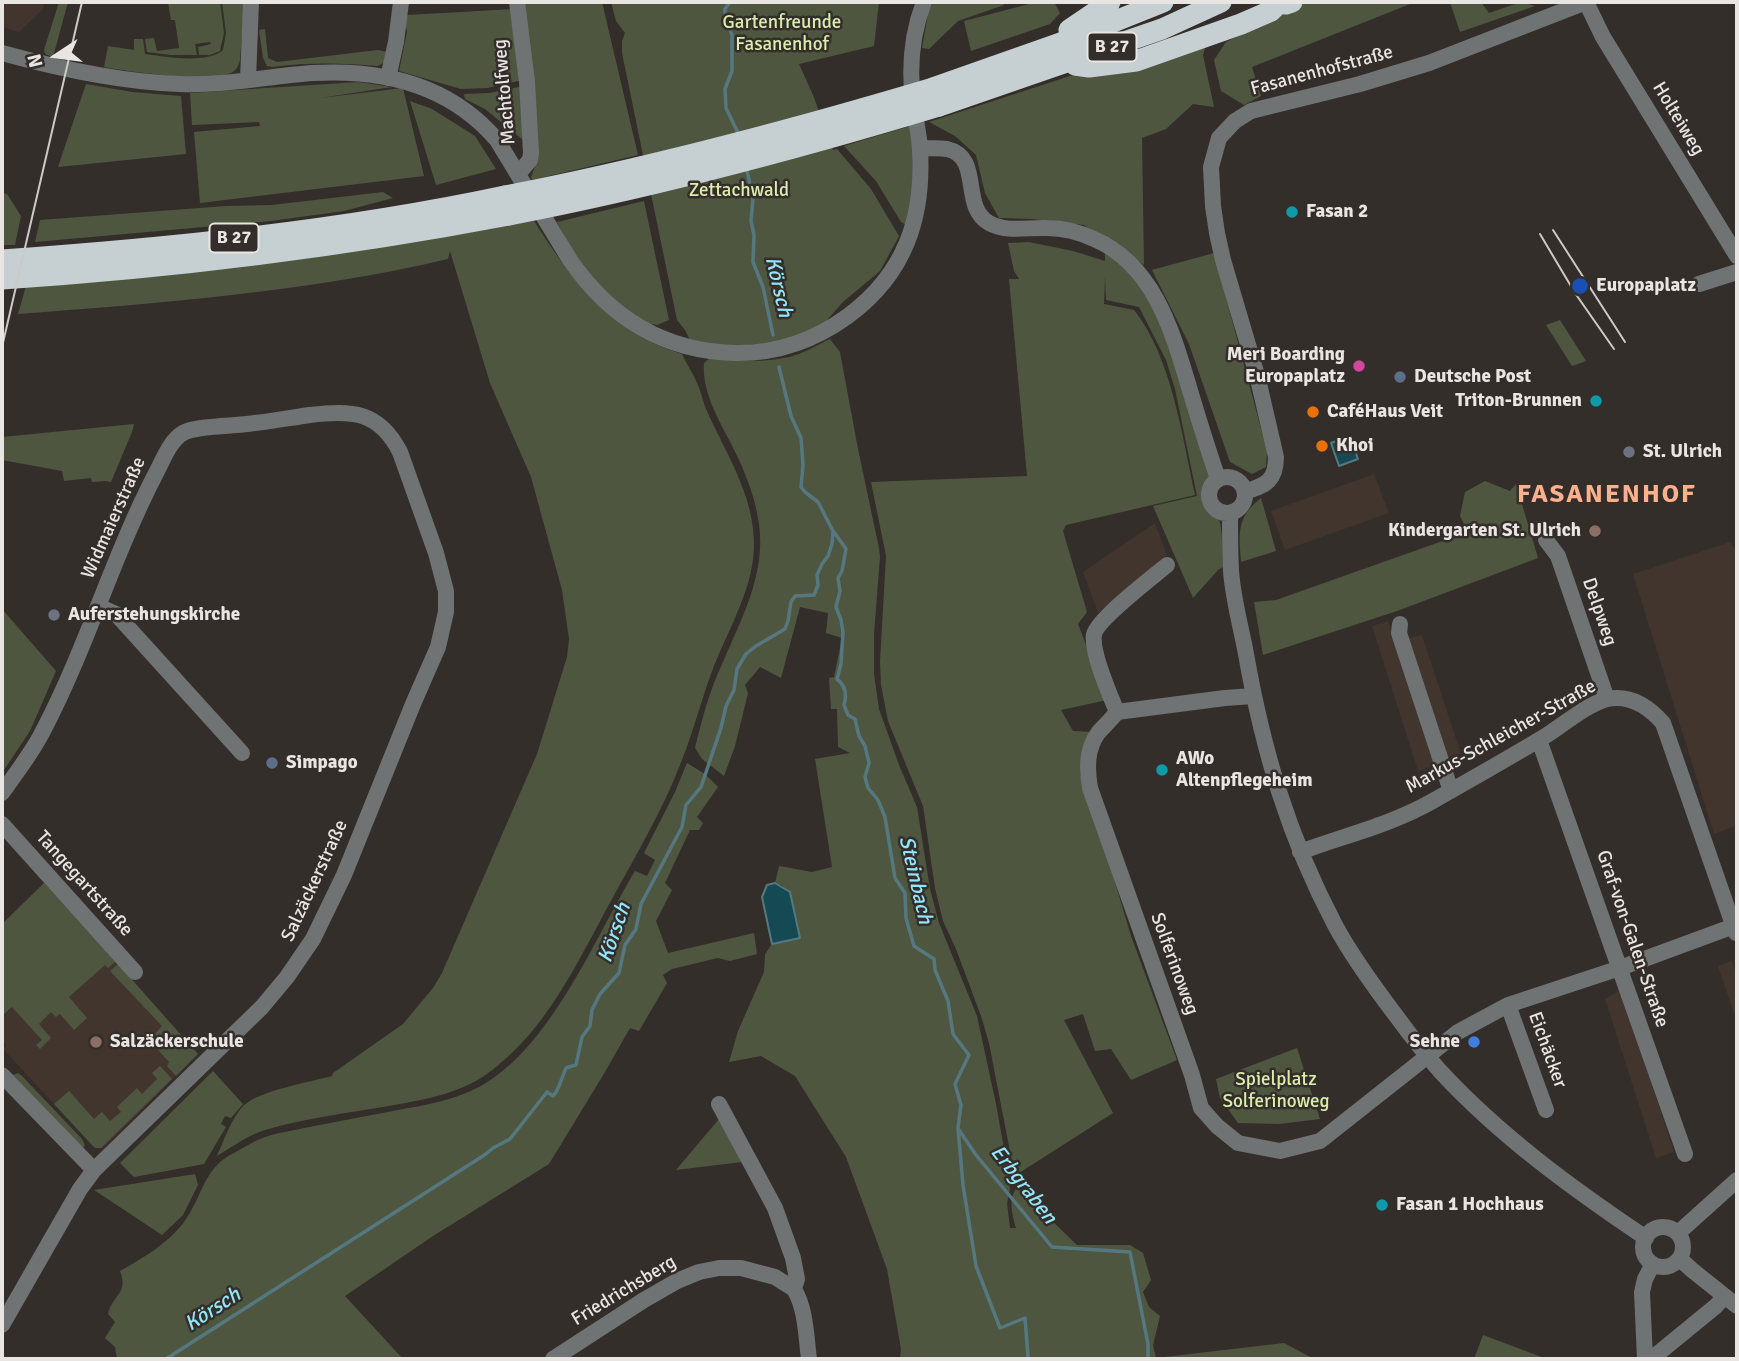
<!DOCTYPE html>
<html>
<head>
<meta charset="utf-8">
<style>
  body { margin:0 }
  #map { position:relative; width:1739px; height:1361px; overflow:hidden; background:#342e2a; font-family:Signika,sans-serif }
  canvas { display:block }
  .frame { position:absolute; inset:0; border:4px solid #e9e5e3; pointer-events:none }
  .north { position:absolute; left:21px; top:21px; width:70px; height:70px; -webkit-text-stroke:5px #342e2a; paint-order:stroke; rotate:257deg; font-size:19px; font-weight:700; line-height:28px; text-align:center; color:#e9e5e3 }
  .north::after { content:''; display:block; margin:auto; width:24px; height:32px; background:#e9e5e3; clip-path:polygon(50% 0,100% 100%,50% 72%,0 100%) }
</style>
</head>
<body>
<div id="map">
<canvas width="1739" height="1361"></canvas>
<div class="frame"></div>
<div class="north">N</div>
</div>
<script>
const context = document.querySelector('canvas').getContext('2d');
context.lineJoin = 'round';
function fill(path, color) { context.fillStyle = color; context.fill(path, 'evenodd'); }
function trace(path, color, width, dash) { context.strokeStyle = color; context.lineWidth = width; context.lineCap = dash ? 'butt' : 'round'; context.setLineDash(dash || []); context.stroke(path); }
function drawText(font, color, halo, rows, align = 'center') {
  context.font = font + ' Signika,sans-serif'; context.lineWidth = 5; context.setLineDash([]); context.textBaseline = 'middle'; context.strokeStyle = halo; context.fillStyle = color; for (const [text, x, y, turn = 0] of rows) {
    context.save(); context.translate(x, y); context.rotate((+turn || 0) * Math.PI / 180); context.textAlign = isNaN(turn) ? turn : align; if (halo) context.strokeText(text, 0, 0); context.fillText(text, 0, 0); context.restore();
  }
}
fill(new Path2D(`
  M 2,2 L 45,2 L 43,9 L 19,32 L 2,27 Z
  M 1374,474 L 1389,513 L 1285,550 L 1271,511 Z
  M 1155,523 L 1167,555 L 1098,613 L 1083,572 Z
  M 1730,542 L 1737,551 L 1737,825 L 1714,834 L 1633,574 Z
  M 1388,621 L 1435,765 L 1418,771 L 1372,626 Z
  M 1422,635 L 1461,754 L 1445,757 L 1406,639 Z
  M 93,935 L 198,1054 L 104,1147 L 100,1149 L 95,1148 L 91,1144 L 3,1049 L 6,1045 L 2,1040 L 2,1016 Z
  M 1732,961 L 1737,977 L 1737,1022 L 1718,966 Z
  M 1621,990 L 1674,1152 L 1656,1158 L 1605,999 Z`), '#41352d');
fill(new Path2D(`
  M 59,2 L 68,2 L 53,57 L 45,54 L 44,50 Z
  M 168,2 L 220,2 L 224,33 L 220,51 L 210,55 L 199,55 L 198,47 L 211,44 L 210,42 L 195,44 L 197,55 L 171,55 L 147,52 L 145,39 L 154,38 L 157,51 L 179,48 L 175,20 L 171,20 Z
  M 222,2 L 243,2 L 244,5 L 240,60 C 238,66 237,70 231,73 C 206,83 132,72 104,67 L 108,46 L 134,50 L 134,39 L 143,39 L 145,54 C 165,57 208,64 223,50 L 226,33 Z
  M 524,2 L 602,2 L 638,155 L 532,180 L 531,177 L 536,164 Z
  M 611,2 L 879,2 L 874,46 L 799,64 L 813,95 L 833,150 L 837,149 L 871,189 L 899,236 L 880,271 L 843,302 L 820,328 L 786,342 L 724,347 L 690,340 L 685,330 L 677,320 L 622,53 L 622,41 L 625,33 L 616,21 Z
  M 933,2 L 1003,2 L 1004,5 L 958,21 L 929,49 L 922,48 L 928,14 Z
  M 1037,2 L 1054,2 L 1060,13 L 1050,24 L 971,51 L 964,21 Z
  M 1306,2 L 1415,2 L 1252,67 L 1261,96 L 1244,105 L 1221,91 L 1214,60 L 1226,42 Z
  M 1450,2 L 1481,2 L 1489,13 L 1521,2 L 1535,6 L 1460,32 Z
  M 514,9 L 523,80 L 487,88 L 461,89 L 399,71 L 407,32 L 405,21 L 407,15 Z
  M 265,29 L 268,58 L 277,62 L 378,50 L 387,52 C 386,59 385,63 378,66 C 341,63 308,62 272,67 L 267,66 L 263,58 L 259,30 Z
  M 1206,45 L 1203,55 L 1214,107 L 1193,104 L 1166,129 L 1142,138 L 1144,265 L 1084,225 L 1032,219 L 999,218 L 985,193 L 976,155 L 955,136 L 929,122 L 1076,74 Z
  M 358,82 L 392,87 L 320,98 L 403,88 L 424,176 L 200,203 L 194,132 L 260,126 L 259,122 L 192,125 L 190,93 Z
  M 86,84 L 132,92 L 181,96 L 186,154 L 58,167 Z
  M 524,86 L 528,144 L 485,109 L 465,99 L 464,94 L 489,93 Z
  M 410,101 L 432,109 L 475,136 L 496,169 L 436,185 Z
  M 910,126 L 914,160 L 912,192 L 906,225 L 901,222 L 876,181 L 844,146 Z
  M 383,192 L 393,198 L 344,211 L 271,221 L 35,242 L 40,220 L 226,206 L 272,205 Z
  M 2,193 L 7,194 L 21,216 L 15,245 L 2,245 Z
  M 644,201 L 669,320 L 657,325 L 633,320 L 587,277 L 557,222 Z
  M 534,221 C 573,282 609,332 682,354 C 687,365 695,376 699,388 C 702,395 703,402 706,409 C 726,454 755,496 754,547 C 753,587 731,625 716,661 C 703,693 695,727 682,760 C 664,807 638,852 613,897 C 579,959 547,1031 487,1074 C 459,1094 422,1100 389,1106 C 348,1113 305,1118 265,1130 C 248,1135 232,1147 217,1156 C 224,1141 233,1113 247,1103 C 264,1090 310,1082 332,1076 L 333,1073 L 403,1024 L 433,988 L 442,973 L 537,754 L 567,657 L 569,639 L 562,590 L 531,477 L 490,383 L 450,251 L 448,259 C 307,292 162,303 18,314 L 26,286 Z
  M 1029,242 L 1073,251 L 1105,261 L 1105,252 L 1133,274 L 1168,334 L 1210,477 C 1196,503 1217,505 1220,522 C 1223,537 1222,553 1223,567 L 1218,570 L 1193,598 L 1153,506 L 1197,496 L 1175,389 L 1166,360 L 1139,307 L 1106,300 L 1105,277 L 1104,304 L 1134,310 C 1172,358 1182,436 1195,495 L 1066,525 L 1063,531 L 1087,612 L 1078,624 L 1107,700 L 1061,710 L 1073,731 L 1092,732 L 1084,753 L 1080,773 L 1098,825 L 1131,936 L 1177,1060 L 1131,1080 L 1111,1049 L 1095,1051 L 1083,1014 L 1064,1020 L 1113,1113 L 1016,1175 L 1014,1172 L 989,1043 L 981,1016 L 956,949 L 943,921 L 935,888 L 923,806 L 888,721 L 881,685 L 880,661 L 886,556 L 871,482 L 1027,476 L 1009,279 L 1019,279 L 1014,271 L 1008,243 Z
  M 1214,253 L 1267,451 L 1266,467 L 1252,474 L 1230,462 L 1189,344 L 1152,270 Z
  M 1560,320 L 1586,361 L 1572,366 L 1546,325 Z
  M 830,339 L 840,352 L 858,449 L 879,548 L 880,557 L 874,634 L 874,674 L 879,709 L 899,765 L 917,807 L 930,889 L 939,923 L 977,1016 L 996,1104 L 1008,1171 L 1010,1189 L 1007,1203 L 1010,1228 L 1016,1228 C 1012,1213 1008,1200 1017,1187 L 1077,1245 L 1130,1245 L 1143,1253 L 1151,1280 L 1143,1292 L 1149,1307 L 1160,1316 L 1153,1345 L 1156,1358 L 1284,1343 L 1314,1359 L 900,1359 L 901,1349 L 887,1269 L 846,1157 L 795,1076 L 761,1056 L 729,1062 L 738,1031 L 764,972 L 765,954 L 772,944 L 800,937 L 783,886 L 775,883 L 779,866 L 812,872 L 832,867 L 815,759 L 850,753 L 838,747 L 837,709 L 831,709 L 829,678 L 834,677 L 842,638 L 826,633 L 828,613 L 800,607 L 781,678 L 760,667 L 745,685 L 748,693 L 735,746 L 724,776 L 702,759 L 695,748 C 702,719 710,689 723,662 C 742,618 766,573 759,524 C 755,493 741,462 726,434 C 715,413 702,388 704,363 L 710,358 C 736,361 763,363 789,357 C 803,354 817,345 830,339 Z
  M 134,424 L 132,432 L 111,482 L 106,481 L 92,482 L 91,478 L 64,481 L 62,471 L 2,460 L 2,437 Z
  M 1485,481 L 1510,491 L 1516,484 L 1538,558 L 1397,611 L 1263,655 L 1254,602 L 1276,600 L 1468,532 L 1460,516 L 1465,492 Z
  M 1261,498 L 1276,551 L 1241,562 C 1239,533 1236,518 1261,498 Z
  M 2,609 L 56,671 L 30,731 L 2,773 Z
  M 687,763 L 705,774 L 718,787 L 697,817 L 703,823 L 699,830 L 690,830 L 665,883 L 672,890 L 656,921 L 668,953 L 754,933 L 757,954 L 730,961 L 718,958 L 672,969 L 663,975 L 667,983 L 639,1031 L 630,1028 L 605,1072 L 549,1164 L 433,1236 L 345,1296 L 403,1359 L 117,1359 L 115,1347 L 105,1338 L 115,1322 L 108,1314 C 112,1295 129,1294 120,1271 C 142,1259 173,1240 186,1219 C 202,1196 204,1170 230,1155 C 242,1149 255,1140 268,1136 C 280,1132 292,1131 304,1128 C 335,1122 367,1116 398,1110 C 426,1105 454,1100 479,1087 C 551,1048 594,939 635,871 L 647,876 L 655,860 L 644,853 L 675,792 Z
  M 44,883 L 116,961 L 108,968 L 105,965 L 69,997 L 87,1018 L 74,1030 L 60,1014 L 56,1017 L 51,1012 L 39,1024 L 51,1038 L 40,1049 L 36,1045 L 42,1040 L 12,1007 L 2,1016 L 2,924 Z
  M 118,964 L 198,1054 L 176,1076 L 167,1066 L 169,1062 L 149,1040 L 162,1026 L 110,971 Z
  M 1297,1048 L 1320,1119 L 1279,1124 L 1238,1123 L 1220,1098 L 1216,1079 Z
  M 160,1066 L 172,1079 L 101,1148 L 95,1148 L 91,1144 L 54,1104 L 69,1091 L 94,1119 L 102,1112 L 110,1121 L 121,1112 L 117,1107 L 137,1088 L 142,1094 L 157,1079 L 152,1073 Z
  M 213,1071 L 243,1104 L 231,1118 L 225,1116 L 221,1124 L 226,1127 L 204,1164 L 134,1177 L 120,1163 Z
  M 18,1073 L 22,1076 L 82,1139 L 85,1145 L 83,1148 L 13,1075 Z
  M 719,1119 L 742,1162 L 676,1170 Z
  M 195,1174 L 198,1185 L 183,1215 L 162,1235 L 94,1190 Z
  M 1483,1335 L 1547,1359 L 1474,1359 Z`), '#4f5640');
const water = new Path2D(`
  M 1350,436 L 1358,459 L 1339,466 L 1331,443 Z
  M 775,883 L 790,892 L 800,938 L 772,944 L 762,897 L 767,885 Z`);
fill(water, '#154a55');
trace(water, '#557880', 2);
trace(new Path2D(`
  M 730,2 L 725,9 L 725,17 L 732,35 L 732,71 L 725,89 L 726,108 L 739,135
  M 746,166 L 753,198 L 751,221 L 754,235 L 753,262 L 763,287 L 773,335
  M 834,532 L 846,549 L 842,571 L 838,578 L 840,591 L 836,607 L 841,620 L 843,632 L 841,664 L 837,679 C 846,686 847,695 844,705 L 848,715 L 855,719 L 859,736 L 865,746 L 869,763 L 865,777 L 868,788 L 878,800 L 885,817 L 895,878 L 905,893 L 906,918 L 914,946 L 934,959 L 935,970 L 948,1001 L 953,1034 L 969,1055 L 955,1084 L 961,1105 L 958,1128 L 963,1185 L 976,1266 L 1000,1328 L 1025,1318 L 1028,1357 L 1027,1359
  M 959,1130 L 976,1155 L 1052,1247 L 1130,1252 L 1148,1344 L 1148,1359
  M 166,1359 L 486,1154 L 493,1148 L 510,1139 L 547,1092 L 553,1096 C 559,1091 562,1076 566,1068 L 576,1065 L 582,1037 L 590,1026 L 592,1010 L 600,994 L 619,973 L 625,945 L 636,929 L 641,904 L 682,827 L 686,805 L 701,787 L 721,728 L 726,706 L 734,690 L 737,669 L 746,654 L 756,646 L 785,629 L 788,621 L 791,602 L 795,596 L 814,595 L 818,585 L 817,575 L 822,564 L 828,556 L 832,544 L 833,531 L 818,502 L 805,492 L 801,487 L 803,465 L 801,438 L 791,416 L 779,367`), '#557880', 3.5);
trace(new Path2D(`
  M 517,2 L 527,82 L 531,153 L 530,160 L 518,174
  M 1586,2 L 1603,37 L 1737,256
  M 2,53 C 60,69 119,82 180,84 C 225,86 269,76 313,73 C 383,69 450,85 497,140 L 570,260 C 610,318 663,351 734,353 C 776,354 815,340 848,316 C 905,274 924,218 920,149 C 919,133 915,117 913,101 C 909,68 912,33 924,2
  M 388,78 L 396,42 L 401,2
  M 248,80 L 251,2
  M 920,148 C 929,148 938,148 947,149 C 983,157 960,207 989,223 C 1007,233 1028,227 1047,228 C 1063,228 1079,232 1094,239 C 1157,266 1174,338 1192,397 C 1200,424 1209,452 1218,479
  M 1699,284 L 1737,272
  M1209 495a18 18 0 1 1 36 0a18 18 0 1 1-36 0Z
  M 1245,492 C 1266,485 1276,481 1276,457 L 1257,375 L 1223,260 L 1217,233 L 1213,206 L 1211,167 L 1219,138 L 1235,121 L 1251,111 L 1360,84 L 1429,63 L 1586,2
  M 1230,513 C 1230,532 1230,552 1231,571 C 1233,599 1241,627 1246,654 C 1263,751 1289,838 1335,925 C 1352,957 1375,988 1397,1017 C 1411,1036 1425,1054 1440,1071 C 1500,1136 1573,1189 1646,1238
  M 1546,540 L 1558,556 L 1607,699
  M 98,606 L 116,614 L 242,753
  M 1400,624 L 1399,633 L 1451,791
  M 1253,696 L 1225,698 L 1117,712 C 1111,720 1104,726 1098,733 C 1086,750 1087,769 1090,788 L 1192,1075 L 1201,1108 L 1217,1126 L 1238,1143 L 1280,1151 L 1320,1141 L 1458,1032 L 1508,1005 L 1620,968 L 1734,926
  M 1117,712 C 1110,695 1091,652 1094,635 C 1096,620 1153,577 1167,565
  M 1539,740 L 1685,1154
  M 2,793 C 16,773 32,753 43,731 C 86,649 112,559 154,477 C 162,463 169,441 183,433 C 195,426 232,426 247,424 C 268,422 289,418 310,415 C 352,410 379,411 400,452 L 436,553 L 446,591 L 446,612 L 438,647 L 413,704 L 344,875 L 313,939 L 287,977 L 262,1007 L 94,1170 L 80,1189 L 2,1325
  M 2,824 L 135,972
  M 1300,852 C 1343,836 1390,825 1431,802 C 1470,780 1509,758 1547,735 C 1564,724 1588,704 1607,699 C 1631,694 1649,707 1663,723 L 1736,933
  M 1508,1005 L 1546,1110
  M 2,1075 L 94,1170
  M 719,1104 L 775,1208 L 793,1258 L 797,1279 L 794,1289 C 806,1309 806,1336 809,1359
  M1643 1247a20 20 0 1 1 40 0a20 20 0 1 1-40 0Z
  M 1678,1233 L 1737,1180
  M 1680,1259 L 1692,1270 L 1737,1306
  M 1655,1356 L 1716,1306 L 1724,1297
  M 553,1359 L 644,1300 L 677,1281 L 699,1272 L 719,1268 L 741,1268 L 775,1277 L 794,1289
  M 1645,1359 L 1642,1292 L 1645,1279 L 1653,1264`), '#6f7374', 16);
trace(new Path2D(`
  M 1069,30 L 1110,2
  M 1075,65 L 1089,67 L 1136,61 L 1241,24 L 1271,11 L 1279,3 L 1286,4 L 1292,2
  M 933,88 L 1058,44 L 1163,2
  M 939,106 L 1162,29 L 1221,2
  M 2,260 C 170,248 340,231 505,196
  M 2,279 C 172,268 341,247 509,215`), '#c6d0d2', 21);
trace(new Path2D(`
  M 1553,230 L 1625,342
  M 1540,234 L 1575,293 L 1614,349
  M 2,347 L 82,2`), '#cdc9c6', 2);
trace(new Path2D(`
  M 505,196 C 650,168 792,130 933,88
  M 509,215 C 655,187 797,149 939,106`), '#c6d0d2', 21);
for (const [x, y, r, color] of [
  [1292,212,7,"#0f9aa8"],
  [1580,286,9,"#1a4fb4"],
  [1359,366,7,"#d1479c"],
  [1400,377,7,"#5c6f8a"],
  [1596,401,7,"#0f9aa8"],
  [1313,412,7,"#e8710a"],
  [1322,446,7,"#e8710a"],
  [1629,452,7,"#6b7280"],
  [1595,531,7,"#8d6e63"],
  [54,615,7,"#6b7280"],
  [272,763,7,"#5c6f8a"],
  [1162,770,7,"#0f9aa8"],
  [96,1042,7,"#8d6e63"],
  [1474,1042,7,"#3f7fe0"],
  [1382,1205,7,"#0f9aa8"]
]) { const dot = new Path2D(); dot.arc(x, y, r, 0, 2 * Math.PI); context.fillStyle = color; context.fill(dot); trace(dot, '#342e2a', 2.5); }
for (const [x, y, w] of [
  [1112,47,49],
  [234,238,49]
]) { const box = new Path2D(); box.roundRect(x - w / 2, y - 14.5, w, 29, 5); context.fillStyle = '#342e2a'; context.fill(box); trace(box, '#e9e5e3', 2); }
drawText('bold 18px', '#e9e5e3', null, [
  ["B 27",1112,47],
  ["B 27",234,238]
]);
drawText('19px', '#daedac', '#342e2a', [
  ["Gartenfreunde",782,23],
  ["Fasanenhof",782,45],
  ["Zettachwald",739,191],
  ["Spielplatz",1276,1080],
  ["Solferinoweg",1276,1102]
]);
drawText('19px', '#e9e5e3', '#342e2a', [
  ["Fasanenhofstraße",1322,71,-15],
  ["Machtolfweg",505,92,-95],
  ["Holteiweg",1678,119,59],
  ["Widmaierstraße",114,518,-66],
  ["Delpweg",1599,612,71],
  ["Markus-Schleicher-Straße",1501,737,-29],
  ["Salzäckerstraße",315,881,-65],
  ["Tangegartstraße",84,884,48],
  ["Graf-von-Galen-Straße",1632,939,71],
  ["Solferinoweg",1174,964,70],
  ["Eichäcker",1547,1050,70],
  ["Friedrichsberg",624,1291,-31]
]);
drawText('bold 19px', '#e9e5e3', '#342e2a', [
  ["Fasan 2",1306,212],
  ["Europaplatz",1596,286],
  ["Meri Boarding",1345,355,"right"],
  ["Europaplatz",1345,377,"right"],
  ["Deutsche Post",1414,377],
  ["Triton-Brunnen",1582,401,"right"],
  ["CaféHaus Veit",1327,412],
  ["Khoi",1336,446],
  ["St. Ulrich",1643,452],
  ["Kindergarten St. Ulrich",1581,531,"right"],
  ["Auferstehungskirche",68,615],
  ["AWo",1176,759],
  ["Altenpflegeheim",1176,781],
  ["Simpago",286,763],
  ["Salzäckerschule",110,1042],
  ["Sehne",1460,1042,"right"],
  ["Fasan 1 Hochhaus",1396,1205]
], 'left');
drawText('italic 21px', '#91e6fb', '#342e2a', [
  ["Körsch",778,287,77],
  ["Steinbach",915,880,77],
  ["Körsch",615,933,-71],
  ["Erbgraben",1023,1185,52],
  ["Körsch",213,1310,-33]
]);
context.letterSpacing = '2px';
drawText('bold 26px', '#fcb18e', '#342e2a', [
  ["FASANENHOF",1607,495]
]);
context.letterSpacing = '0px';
</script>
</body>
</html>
